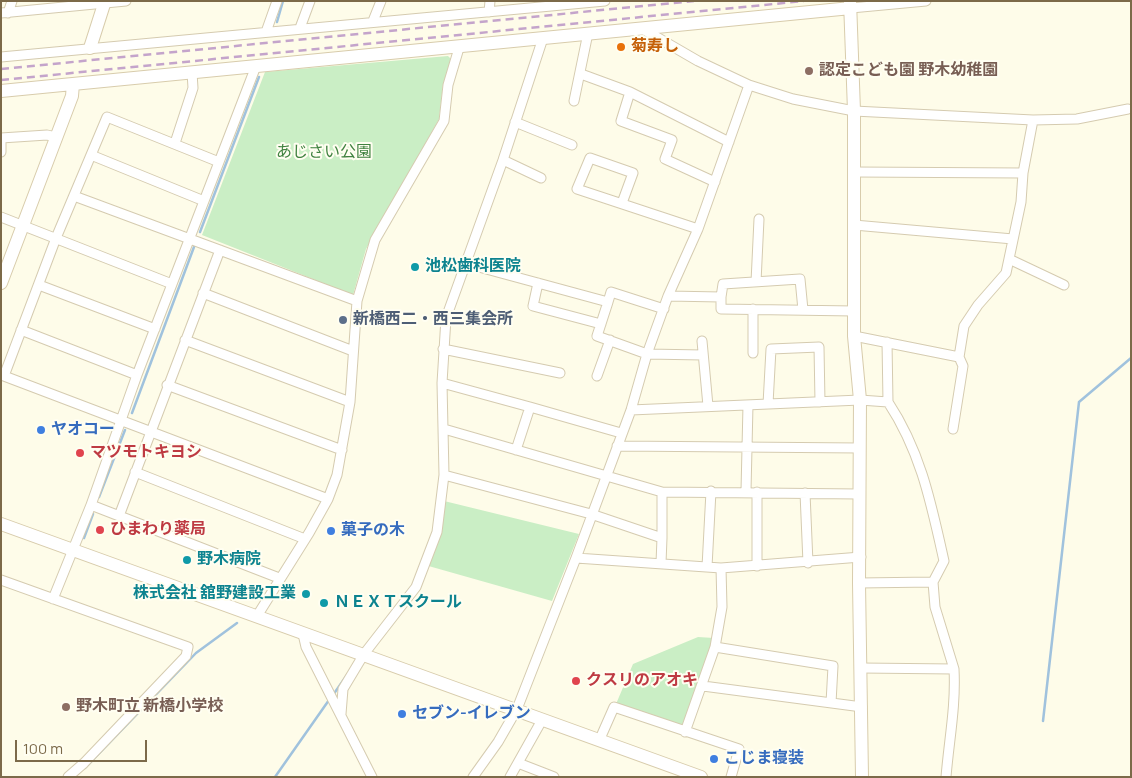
<!DOCTYPE html>
<html>
<head>
<meta charset="utf-8">
<style>
  body { margin:0 }
  #map { position:relative; width:1132px; height:778px; overflow:hidden; background:#fefce9; font-family:Manrope,sans-serif }
  canvas { display:block }
  .frame { position:absolute; inset:0; border:2px solid #7c6a49; pointer-events:none }
  .scale { position:absolute; left:15px; top:740px; width:132px; height:22px; box-sizing:border-box; border:2px solid #7c6a49; border-top:0; padding-left:6px; font-size:15px; line-height:18px; white-space:nowrap; color:#7c6a49; -webkit-text-stroke:4px #fffef1; paint-order:stroke }
</style>
</head>
<body>
<div id="map">
<canvas width="1132" height="778"></canvas>
<div class="frame"></div>
<div class="scale">100 m</div>
</div>
<script>
const context = document.querySelector('canvas').getContext('2d');
context.lineJoin = 'round';
function fill(path, color) { context.fillStyle = color; context.fill(path, 'evenodd'); }
function trace(path, color, width, dash) { context.strokeStyle = color; context.lineWidth = width; context.lineCap = dash ? 'butt' : 'round'; context.setLineDash(dash || []); context.stroke(path); }
function drawText(font, color, halo, rows, align = 'center') {
  context.font = font + ' Manrope,"Noto Sans JP",sans-serif'; context.lineWidth = 4; context.setLineDash([]); context.textBaseline = 'middle'; context.strokeStyle = halo; context.fillStyle = color; for (const [text, x, y, turn = 0] of rows) {
    context.save(); context.translate(x, y); context.rotate((+turn || 0) * Math.PI / 180); context.textAlign = isNaN(turn) ? turn : align; if (halo) context.strokeText(text, 0, 0); context.fillText(text, 0, 0); context.restore();
  }
}
fill(new Path2D(`
  M 448,56 L 452,60 L 443,84 L 439,119 L 366,249 L 353,295 L 202,235 L 265,72 Z
  M 440,500 L 579,534 L 552,601 L 425,565 Z
  M 698,637 L 714,638 L 682,726 L 616,704 L 633,664 Z`), '#caeec5');
trace(new Path2D(`
  M 277,22 L 283,1
  M 200,232 L 259,77
  M 132,413 L 194,247
  M 99,497 L 125,430
  M 84,538 L 93,514
  M 333,695 L 347,675
  M 1043,721 L 1079,402 L 1131,358
  M 85,768 L 196,653 L 237,623
  M 275,777 L 329,700`), '#a0c2dd', 2.5);
const street = new Path2D(`
  M 851,8 L 926,1
  M 489,12 L 490,1
  M 1,13 L 126,1
  M 8,13 L 12,1
  M 373,21 L 381,1
  M 300,28 L 310,1
  M 641,28 L 698,61 L 749,85 L 793,99 L 854,111 L 1033,120 L 1077,119 L 1128,109
  M 266,32 L 277,1
  M 1,57 L 605,1
  M 581,74 L 630,92
  M 574,101 L 588,33
  M 515,122 L 572,145
  M 175,143 L 193,88 L 192,72
  M 1,152 L 1,138 L 47,135 L 56,137
  M 91,155 L 204,201
  M 503,160 L 541,178
  M 219,162 L 107,117 L 56,238 L 4,376 L 328,499
  M 854,172 L 1023,173
  M 715,182 L 665,159 L 672,140 L 621,121 L 630,92 L 729,142
  M 74,196 L 357,301
  M 622,203 L 633,173 L 590,158 L 577,189 L 698,229
  M 1,217 L 172,284
  M 854,225 L 1013,239
  M 1009,259 L 1064,285
  M 464,263 L 608,302 L 597,336 L 647,354 L 703,355
  M 756,282 L 759,219
  M 538,283 L 533,306 L 601,324
  M 39,285 L 155,329
  M 203,293 L 353,351
  M 668,296 L 721,297 L 721,309 L 854,311
  M 721,297 L 723,284 L 800,279 L 803,310
  M 608,302 L 611,292 L 664,309
  M 21,330 L 137,375
  M 854,336 L 959,357 L 964,326 L 978,305 L 1006,273 L 1021,202 L 1023,173 L 1033,120
  M 185,340 L 350,402
  M 702,341 L 708,406
  M 443,349 L 560,373
  M 753,353 L 753,309
  M 597,376 L 610,340
  M 442,383 L 530,407 L 516,450
  M 167,385 L 342,450
  M 768,404 L 771,349 L 819,347 L 820,402
  M 530,407 L 621,433
  M 631,410 L 860,400 L 888,402 L 887,342
  M 444,429 L 662,492 L 859,494
  M 953,429 L 963,366 L 959,357
  M 617,446 L 860,448
  M 135,472 L 305,539
  M 444,475 L 591,514 L 662,538 L 662,492
  M 746,491 L 748,405
  M 805,493 L 808,563
  M 91,505 L 279,578
  M 119,516 L 220,250
  M 576,558 L 721,568 L 861,557
  M 661,563 L 662,538
  M 757,566 L 757,492
  M 707,567 L 711,491
  M 1,580 L 188,647 L 186,656 L 84,763 L 68,777
  M 933,582 L 935,607 L 954,669
  M 859,583 L 933,582 L 944,561 C 931,503 921,452 888,402
  M 53,599 L 91,505 L 137,375 L 256,66
  M 257,616 L 309,533 L 328,499 L 337,475 L 350,402 L 357,301 L 375,240 L 444,121 L 448,85 L 459,48
  M 303,634 L 306,647 L 372,777
  M 715,647 L 833,666 L 831,703
  M 861,668 L 954,669 C 956,706 949,740 946,777
  M 703,686 L 862,707
  M 341,714 L 343,689 L 364,654 L 416,587 L 437,532 L 444,475 L 442,383 L 446,318 L 503,160 L 543,38
  M 685,732 L 715,647 L 722,607 L 721,568
  M 599,741 L 614,707 L 739,749 L 731,777
  M 518,763 L 554,777
  M 473,777 L 498,742 L 517,709 L 576,558 L 631,410 L 647,354 L 668,296 L 698,229 L 749,85
  M 510,777 L 542,720`);
const secondary = new Path2D(`
  M 850,1 L 854,111 L 854,336 L 860,400 L 859,583 L 862,777
  M 90,48 L 105,1
  M 1,91 L 851,8
  M 1,283 L 72,96 L 73,84
  M 1,524 L 701,777`);
trace(street, '#d5cbb0', 11);
trace(secondary, '#d8ccac', 14);
trace(street, '#fff', 9);
trace(secondary, '#fff', 12);
trace(new Path2D(`
  M 1,69 L 694,1
  M 1,80 L 804,1`), '#c4a4cb', 2.5, [8, 5]);
for (const [x, y, r, color] of [
  [621,47,5,"#e8710a"],
  [809,71,5,"#8d6e63"],
  [415,267,5,"#0f9aa8"],
  [343,320,5,"#5c6f8a"],
  [41,430,5,"#3f7fe0"],
  [80,453,5,"#e0444e"],
  [100,530,5,"#e0444e"],
  [331,531,5,"#3f7fe0"],
  [187,560,5,"#0f9aa8"],
  [306,594,5,"#0f9aa8"],
  [324,603,5,"#0f9aa8"],
  [576,681,5,"#e0444e"],
  [66,707,5,"#8d6e63"],
  [402,714,5,"#3f7fe0"],
  [714,759,5,"#3f7fe0"]
]) { const dot = new Path2D(); dot.arc(x, y, r, 0, 2 * Math.PI); context.fillStyle = color; context.fill(dot); trace(dot, '#fffef1', 2); }
drawText('bold 16px', '#c56008', '#fffef1', [
  ["菊寿し",631,47]
], 'left');
drawText('bold 16px', '#785e54', '#fffef1', [
  ["認定こども園 野木幼稚園",819,71],
  ["野木町立 新橋小学校",76,707]
], 'left');
drawText('16px', '#408240', '#fffef1', [
  ["あじさい公園",324,153]
]);
drawText('bold 16px', '#0d838f', '#fffef1', [
  ["池松歯科医院",425,267],
  ["野木病院",197,560],
  ["株式会社 舘野建設工業",296,594,"right"],
  ["ＮＥＸＴスクール",334,603]
], 'left');
drawText('bold 16px', '#4e5e75', '#fffef1', [
  ["新橋西二・西三集会所",353,320]
], 'left');
drawText('bold 16px', '#366cbe', '#fffef1', [
  ["ヤオコー",51,430],
  ["菓子の木",341,531],
  ["セブン-イレブン",412,714],
  ["こじま寝装",724,759]
], 'left');
drawText('bold 16px', '#be3a42', '#fffef1', [
  ["マツモトキヨシ",90,453],
  ["ひまわり薬局",110,530],
  ["クスリのアオキ",586,681]
], 'left');
</script>
</body>
</html>
